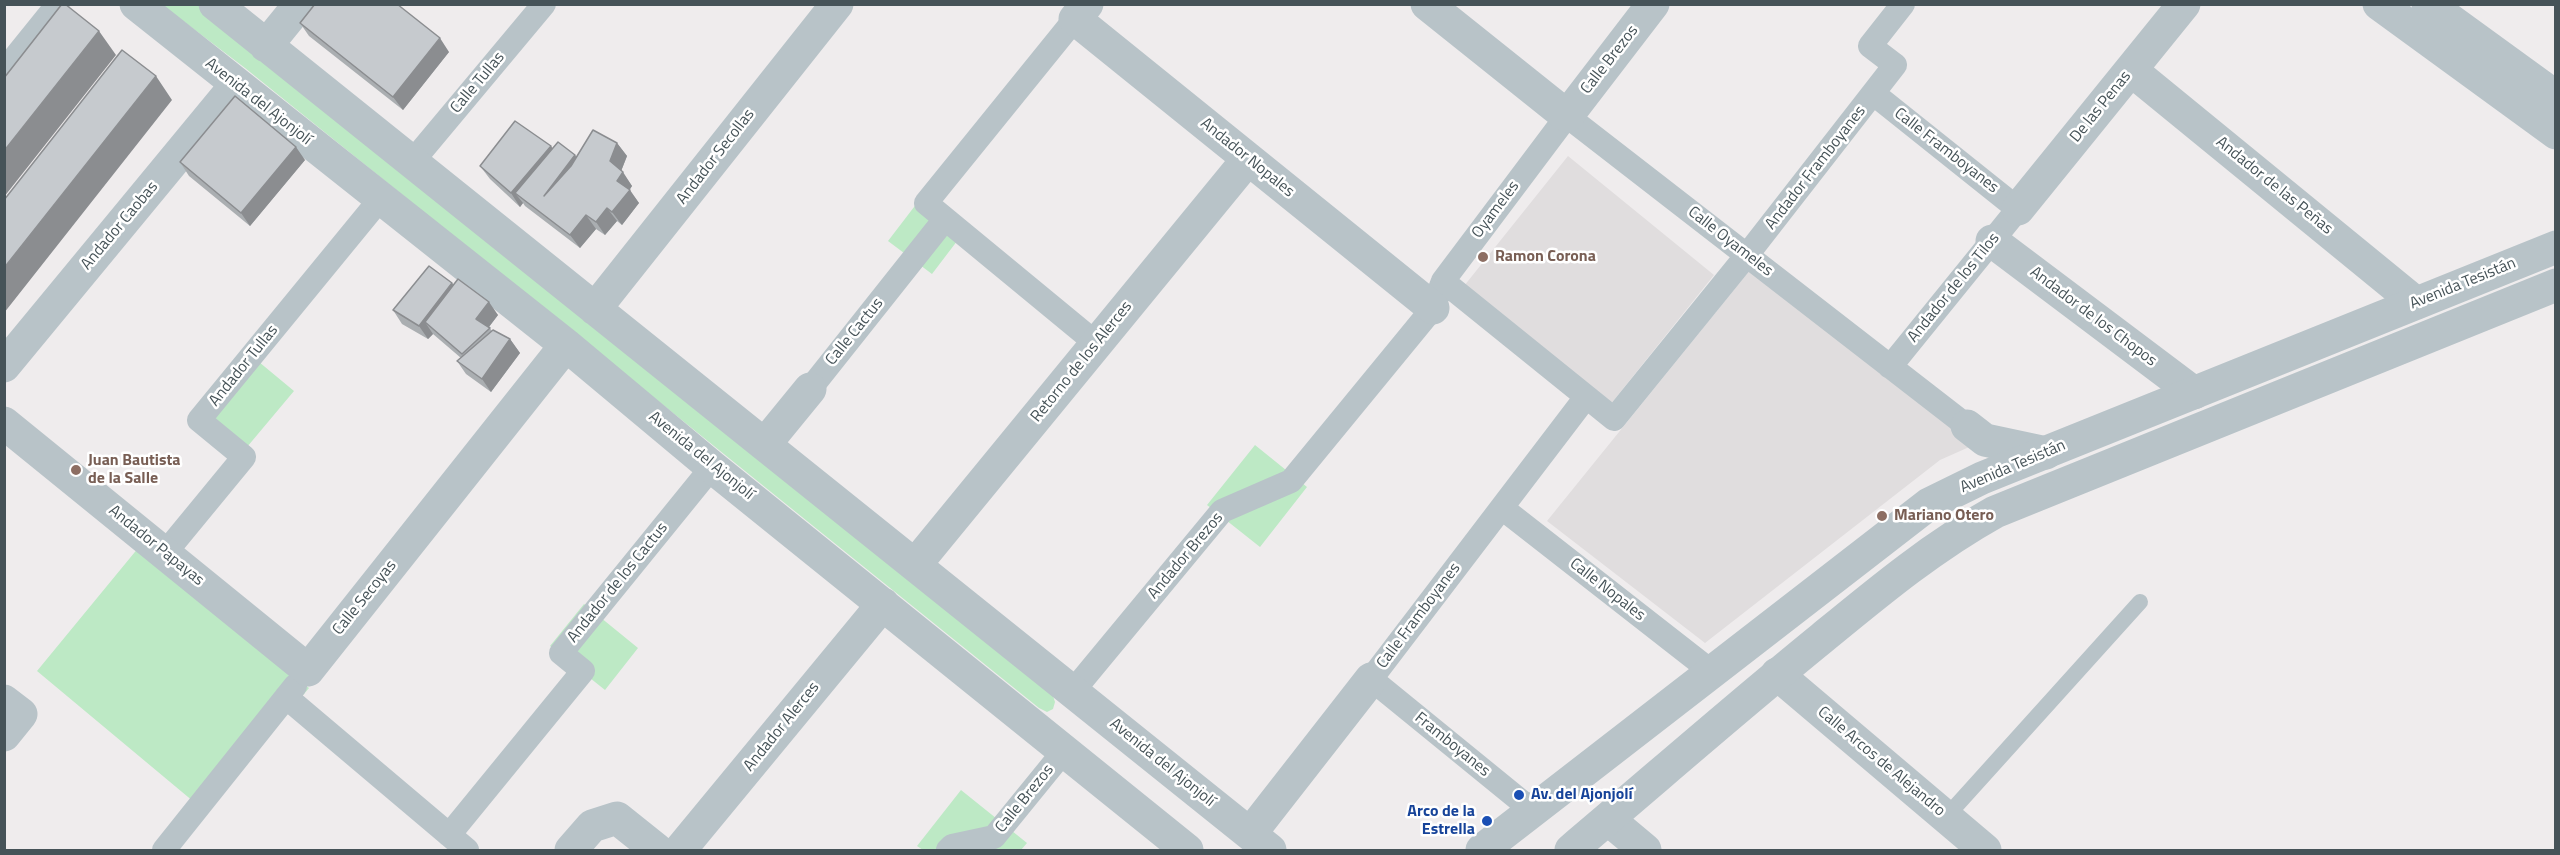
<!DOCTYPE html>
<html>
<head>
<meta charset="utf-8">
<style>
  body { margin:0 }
  #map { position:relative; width:2560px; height:855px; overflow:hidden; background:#efeced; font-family:"Titillium Web",sans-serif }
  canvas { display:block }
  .frame { position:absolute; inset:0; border:6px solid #465358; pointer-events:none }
</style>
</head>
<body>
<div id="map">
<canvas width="2560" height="855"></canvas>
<div class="frame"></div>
</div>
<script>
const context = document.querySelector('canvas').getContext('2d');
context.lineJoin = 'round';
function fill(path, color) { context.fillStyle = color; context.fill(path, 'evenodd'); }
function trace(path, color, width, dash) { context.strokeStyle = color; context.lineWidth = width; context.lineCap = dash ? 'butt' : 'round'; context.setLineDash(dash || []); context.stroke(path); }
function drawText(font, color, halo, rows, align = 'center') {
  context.font = font + ' "Titillium Web",sans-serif'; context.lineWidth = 5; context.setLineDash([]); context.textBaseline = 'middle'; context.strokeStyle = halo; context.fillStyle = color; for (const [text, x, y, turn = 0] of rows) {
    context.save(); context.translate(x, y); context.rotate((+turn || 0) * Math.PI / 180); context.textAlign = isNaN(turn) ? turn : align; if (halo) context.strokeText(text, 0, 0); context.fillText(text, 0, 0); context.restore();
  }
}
fill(new Path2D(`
  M 1568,156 L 1714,275 L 1610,405 L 1464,286 Z
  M 1750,270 L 1976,444 L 1940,460 L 1705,643 L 1547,521 Z`), '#e0ddde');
fill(new Path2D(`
  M 162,5 L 212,5 L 1053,696 L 1055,702 L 1053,709 L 1047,712 L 1039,708 L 245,68 Z
  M 924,194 L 967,228 L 932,274 L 888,241 Z
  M 253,357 L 294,391 L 242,453 L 203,420 Z
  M 1255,445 L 1307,487 L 1260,547 L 1207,505 Z
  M 139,547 L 309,688 L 206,812 L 37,671 Z
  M 584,604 L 638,648 L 605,690 L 550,646 Z
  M 961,790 L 1027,843 L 1021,850 L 923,850 L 917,846 Z`), '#bde9c5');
trace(new Path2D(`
  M 1946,817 L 2140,602`), '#b8c3c8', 16);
trace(new Path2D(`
  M 1075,19 L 926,203 L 1097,344
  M 4,71 L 58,4
  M 1874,94 L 2018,209 L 1890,367
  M 412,162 L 544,4
  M 1443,281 L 1614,419 L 1747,255 L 1895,65 L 1870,46 L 1903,4
  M 810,389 L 945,219
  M 1502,508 L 1712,672
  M 165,553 L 244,457 L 199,420 L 381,198
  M 1073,691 L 1222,511 L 1291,481 L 1433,308 L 1443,281 L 1567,116 L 1967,426
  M 286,697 L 467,850
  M 1533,811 L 1371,679 L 1586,397
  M 449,835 L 583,671 L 561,653 L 712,467
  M 164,850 L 295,686
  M 948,850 L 952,846 L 994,837 L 1064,751`), '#b8c3c8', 24);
trace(new Path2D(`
  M 136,4 L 566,345 L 712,467 L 1187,850
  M 215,4 L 1270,850
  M 1087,4 L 1075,19 L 1433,308
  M 1427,4 L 1567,116 L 1653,4
  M 2379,4 L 2556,133
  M 2428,4 L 2556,97
  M 266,46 L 300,4
  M 2131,70 L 2416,303
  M 2018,209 L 2184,4
  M 1992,241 L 2194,393
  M 595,309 L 837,4
  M 4,366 L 236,85
  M 4,423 L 308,670 L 566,345
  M 1967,426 L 1985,440 L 2046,453
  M 765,444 L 810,389
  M 915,565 L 1248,159
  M 1777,674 L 1985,850
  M 4,701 L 21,714 L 4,735
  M 1608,819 L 1645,850
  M 1250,834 L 1371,679
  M 571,850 L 592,826 L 617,818 L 657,850
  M 680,850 L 883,604`), '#b8c3c8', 33);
trace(new Path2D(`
  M 1482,850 L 1929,504 L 1982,478 L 2556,247
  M 1571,850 C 1654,780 1737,707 1822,638 C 1878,592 1932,547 1995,512 L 2556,285`), '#b8c3c8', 33);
fill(new Path2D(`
  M 300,23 L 449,52 L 403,110 L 309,36 Z
  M 617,143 L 627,156 L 621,171 L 632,186 L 629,190 L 639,203 L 622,225 L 617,221 L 605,235 L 596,229 L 580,248 L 525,206 L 523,203 L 520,207 L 490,179 L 480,166 L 553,148 L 576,157 Z
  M 305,160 L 250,226 L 189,176 L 180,162 Z
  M 452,283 L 453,285 L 498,315 L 489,327 L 492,331 L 510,339 L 520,353 L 491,392 L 466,374 L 457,361 L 461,358 L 433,334 L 428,339 L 402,324 L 393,310 Z`), '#aaaeb1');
fill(new Path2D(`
  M 99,31 L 116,55 L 4,197 L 4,151 Z
  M 440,38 L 449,52 L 403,110 L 393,97 Z
  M 156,76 L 172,100 L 4,313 L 4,268 Z
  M 617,143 L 627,156 L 620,174 L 610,161 Z
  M 551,146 L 560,159 L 515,193 L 523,203 L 520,207 L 511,193 Z
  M 296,147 L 305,160 L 250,226 L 241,213 Z
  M 575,155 L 584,168 L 544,196 Z
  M 623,172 L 632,186 L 627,194 L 617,181 Z
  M 630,190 L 639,203 L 622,225 L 612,212 Z
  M 607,208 L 617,221 L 605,235 L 596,222 Z
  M 586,215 L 596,229 L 580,248 L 570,235 Z
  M 452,283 L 461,297 L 425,322 L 433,334 L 428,339 L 419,326 Z
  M 489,302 L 498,315 L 485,332 L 476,319 Z
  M 510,339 L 520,353 L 491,392 L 482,379 Z`), '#8b8d90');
const building = new Path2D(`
  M 62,4 L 65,4 L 99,31 L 4,151 L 4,78 Z
  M 315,4 L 397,4 L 440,38 L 393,97 L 300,23 Z
  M 122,50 L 156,76 L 4,268 L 4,200 Z
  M 235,96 L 296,147 L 241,213 L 180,162 Z
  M 515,121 L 551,146 L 511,193 L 480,166 Z
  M 593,130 L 617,143 L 610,161 L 623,172 L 617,181 L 630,190 L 612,212 L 607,208 L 596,222 L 586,215 L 570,235 L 515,193 L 558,142 L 575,155 L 544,196 L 571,166 Z
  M 429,266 L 452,283 L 419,326 L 393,310 Z
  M 458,279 L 489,302 L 476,319 L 490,328 L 462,354 L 425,322 Z
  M 493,330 L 510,339 L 482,379 L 457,361 Z`);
fill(building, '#c6cace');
trace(building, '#8b8d90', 1.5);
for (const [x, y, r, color] of [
  [1483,257,6,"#8d6e63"],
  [76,470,6,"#8d6e63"],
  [1882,516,6,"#8d6e63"],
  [1519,795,6,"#1a4fb4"],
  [1487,821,6,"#1a4fb4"]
]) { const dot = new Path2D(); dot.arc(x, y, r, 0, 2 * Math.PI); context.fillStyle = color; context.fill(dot); trace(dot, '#fff', 2); }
drawText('16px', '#465358', '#fff', [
  ["Calle Brezos",1610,60,-52],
  ["Calle Tullas",478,83,-50],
  ["Avenida del Ajonjolí",258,102,38],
  ["De las Penas",2101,107,-51],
  ["Calle Framboyanes",1946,151,38],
  ["Andador Secollas",716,157,-52],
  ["Andador Nopales",1247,158,39],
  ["Andador Framboyanes",1816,168,-52],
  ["Andador de las Peñas",2274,186,39],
  ["Oyameles",1496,210,-53],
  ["Andador Caobas",120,226,-50],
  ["Calle Oyameles",1730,242,38],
  ["Avenida Tesistán",2463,284,-22],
  ["Andador de los Tilos",1954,288,-51],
  ["Andador de los Chopos",2093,317,37],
  ["Calle Cactus",855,332,-51],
  ["Retorno de los Alerces",1082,362,-51],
  ["Andador Tullas",244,366,-51],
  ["Avenida del Ajonjolí",701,456,39],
  ["Avenida Tesistán",2013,467,-23],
  ["Andador Papayas",156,546,39],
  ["Andador Brezos",1186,556,-50],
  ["Andador de los Cactus",618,583,-51],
  ["Calle Nopales",1607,590,38],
  ["Calle Secoyas",365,598,-51],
  ["Calle Framboyanes",1419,616,-53],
  ["Andador Alerces",782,727,-51],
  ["Framboyanes",1452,745,39],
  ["Calle Arcos de Alejandro",1881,762,40],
  ["Avenida del Ajonjolí",1162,763,39],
  ["Calle Brezos",1025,799,-51]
]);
drawText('bold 16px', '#785e54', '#fff', [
  ["Ramon Corona",1495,257],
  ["Juan Bautista",88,461],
  ["de la Salle",88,479],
  ["Mariano Otero",1894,516]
], 'left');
drawText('bold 16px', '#164399', '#fff', [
  ["Av. del Ajonjolí",1531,795],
  ["Arco de la",1475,812,"right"],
  ["Estrella",1475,830,"right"]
], 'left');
</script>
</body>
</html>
